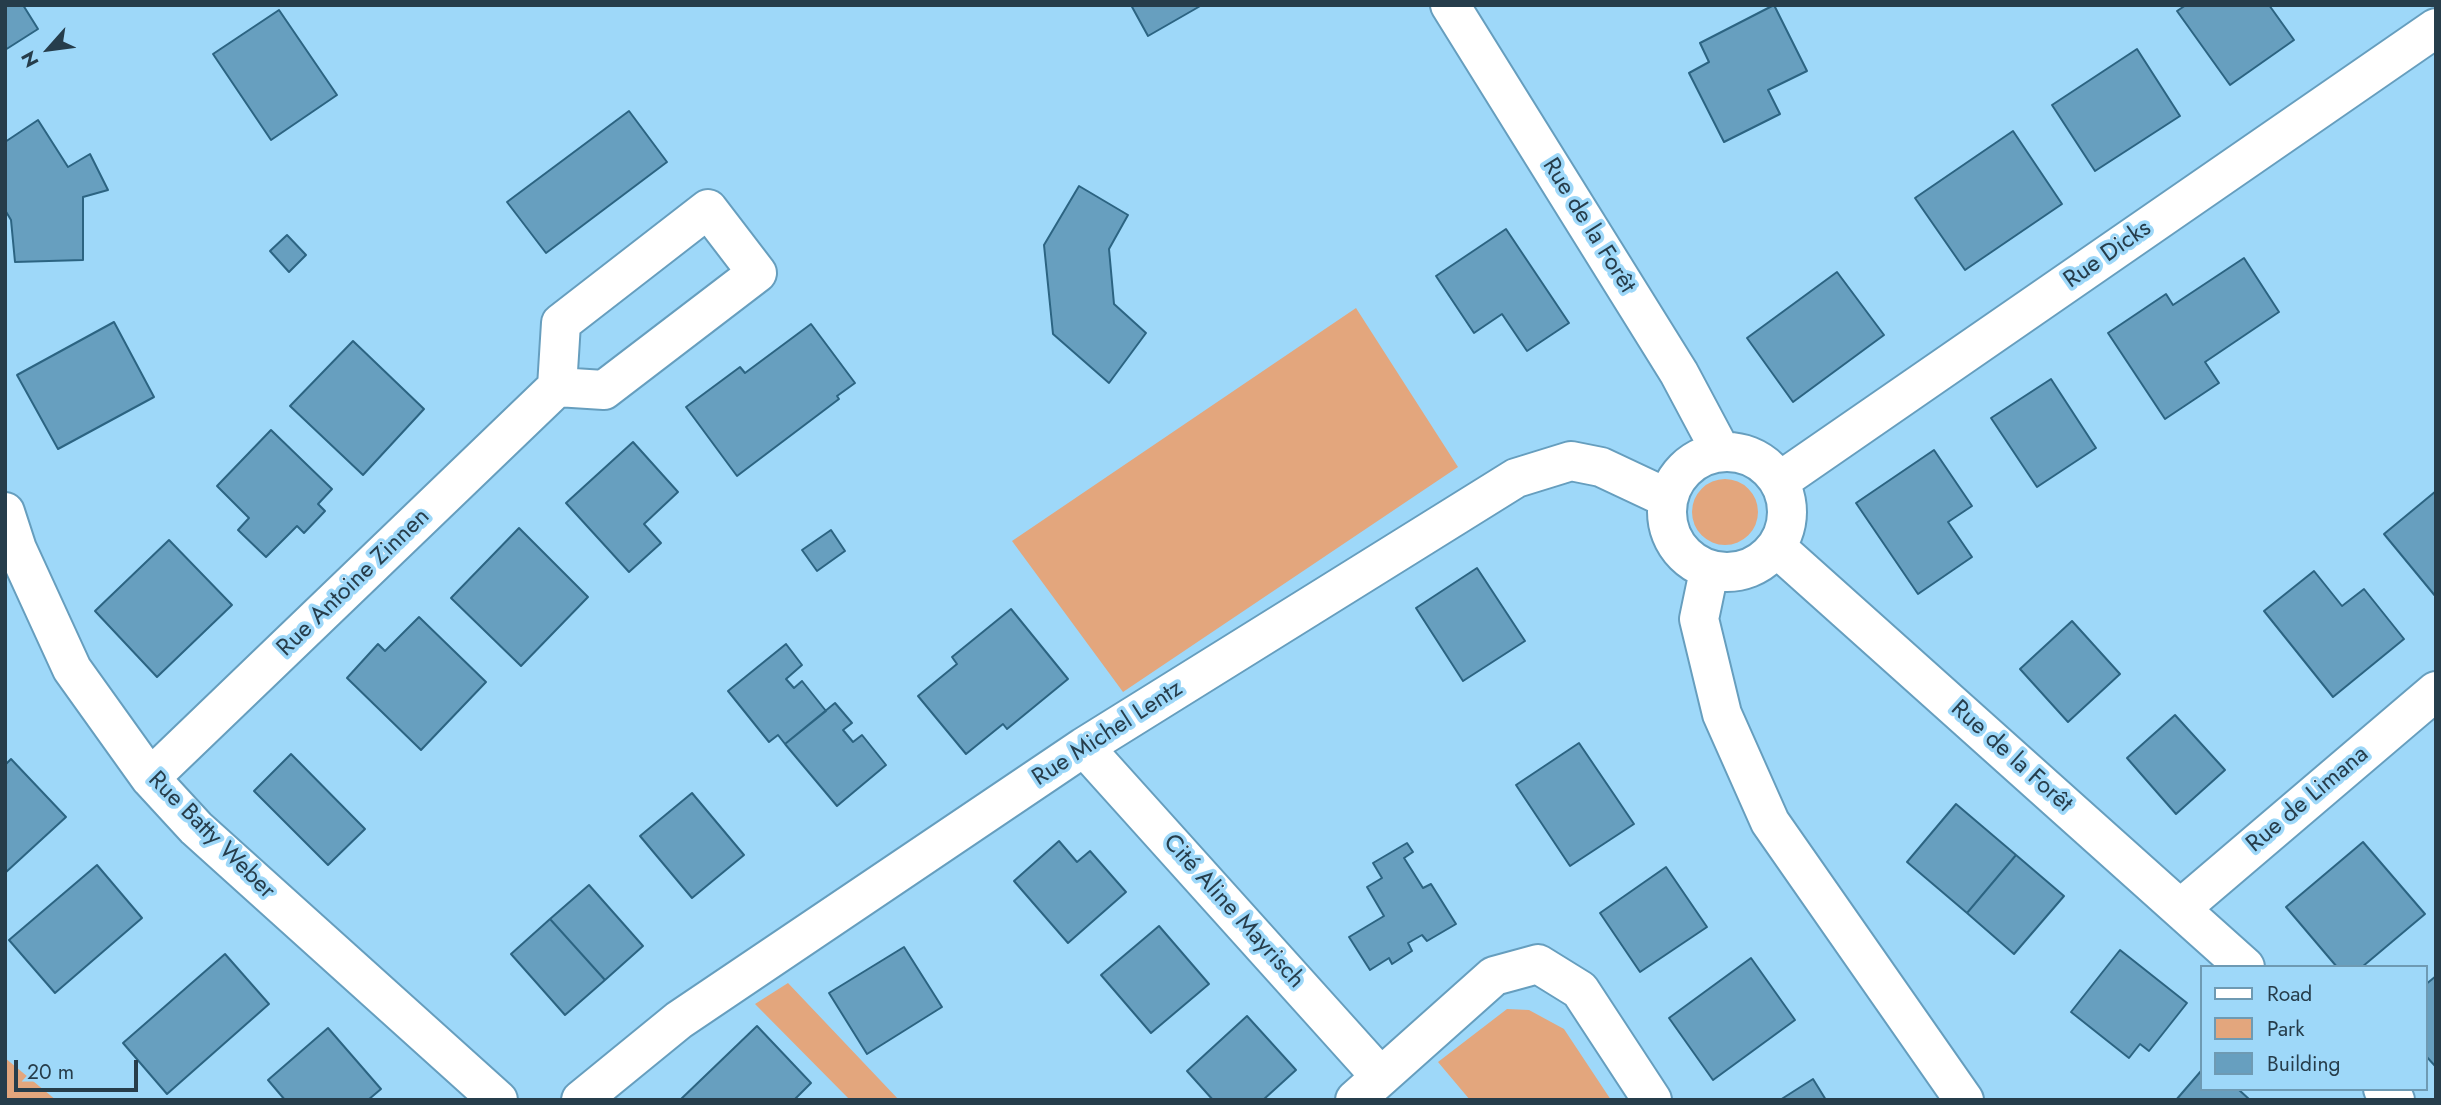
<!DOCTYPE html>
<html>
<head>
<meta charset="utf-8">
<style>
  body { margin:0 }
  #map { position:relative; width:2441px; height:1105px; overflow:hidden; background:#9ed8f9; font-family:Jost,sans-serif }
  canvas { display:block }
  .frame { position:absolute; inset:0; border:7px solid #263d4b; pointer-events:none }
  .legend { position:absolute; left:2200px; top:965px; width:228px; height:126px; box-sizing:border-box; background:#9ed8f9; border:2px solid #6e9ab3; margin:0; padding:9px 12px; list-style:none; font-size:21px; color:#263d4b }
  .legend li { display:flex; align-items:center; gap:14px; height:35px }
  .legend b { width:35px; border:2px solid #6e9ab3 }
  .north { position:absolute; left:14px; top:14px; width:70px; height:70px; -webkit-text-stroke:5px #9ed8f9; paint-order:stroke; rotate:242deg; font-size:19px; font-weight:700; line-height:28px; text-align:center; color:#263d4b }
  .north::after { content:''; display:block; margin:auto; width:24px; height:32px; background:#263d4b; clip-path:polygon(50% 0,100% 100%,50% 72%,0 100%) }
  .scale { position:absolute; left:14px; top:1060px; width:124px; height:32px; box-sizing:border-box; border:4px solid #263d4b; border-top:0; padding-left:9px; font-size:21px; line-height:24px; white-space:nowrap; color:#263d4b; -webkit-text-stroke:5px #9ed8f9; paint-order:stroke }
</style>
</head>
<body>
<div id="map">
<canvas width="2441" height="1105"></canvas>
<div class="frame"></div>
<ul class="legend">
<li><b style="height:9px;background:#fff"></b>Road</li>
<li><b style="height:19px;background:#e3a67d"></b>Park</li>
<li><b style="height:19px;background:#679fbf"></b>Building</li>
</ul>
<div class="north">N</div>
<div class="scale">20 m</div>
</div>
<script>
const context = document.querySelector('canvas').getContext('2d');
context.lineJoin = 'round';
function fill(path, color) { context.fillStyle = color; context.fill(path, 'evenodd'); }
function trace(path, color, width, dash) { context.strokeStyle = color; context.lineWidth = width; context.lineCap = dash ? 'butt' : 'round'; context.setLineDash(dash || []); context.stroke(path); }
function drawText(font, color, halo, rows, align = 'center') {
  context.font = font + ' Jost,sans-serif'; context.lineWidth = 7; context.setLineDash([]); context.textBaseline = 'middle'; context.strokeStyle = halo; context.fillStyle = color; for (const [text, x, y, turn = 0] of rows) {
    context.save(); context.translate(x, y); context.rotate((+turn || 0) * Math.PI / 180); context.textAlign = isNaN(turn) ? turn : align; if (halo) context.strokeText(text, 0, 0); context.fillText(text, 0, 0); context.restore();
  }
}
fill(new Path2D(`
  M 1356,308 L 1458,467 L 1123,692 L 1012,541 Z
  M1692 512a33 33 0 1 1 66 0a33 33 0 1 1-66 0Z
  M 788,983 L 899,1100 L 850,1100 L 755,1004 Z
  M 1507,1009 L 1529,1010 L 1564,1029 L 1611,1100 L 1470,1100 L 1438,1062 Z
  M 5,1058 L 56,1100 L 5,1100 Z`), '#e3a67d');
const building = new Path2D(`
  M 5,5 L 23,5 L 38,29 L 5,50 Z
  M 1131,5 L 1202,5 L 1148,36 Z
  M 1774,5 L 1807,71 L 1768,90 L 1780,114 L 1724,142 L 1689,73 L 1709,62 L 1700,43 Z
  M 2186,5 L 2269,5 L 2294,40 L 2230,85 L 2177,11 Z
  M 279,10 L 337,95 L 271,140 L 213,54 Z
  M 2137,49 L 2180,116 L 2095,171 L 2052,105 Z
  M 629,111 L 667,162 L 546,253 L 507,202 Z
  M 38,120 L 68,167 L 90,154 L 108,190 L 83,197 L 83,260 L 15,262 L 11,220 L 5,210 L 5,142 Z
  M 2013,131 L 2062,204 L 1965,270 L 1915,198 Z
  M 1079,186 L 1128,215 L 1109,249 L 1114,304 L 1146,333 L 1109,383 L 1053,334 L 1044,245 Z
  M 1506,229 L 1569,323 L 1527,351 L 1502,314 L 1474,333 L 1436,276 Z
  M 287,235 L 306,255 L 289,272 L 270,251 Z
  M 2244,258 L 2279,312 L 2205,362 L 2219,383 L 2165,419 L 2108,333 L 2166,294 L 2173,305 Z
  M 1837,272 L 1884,335 L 1793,402 L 1747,338 Z
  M 114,322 L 154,397 L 58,449 L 17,375 Z
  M 811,324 L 855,383 L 837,396 L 839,399 L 737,476 L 686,407 L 740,367 L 745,373 Z
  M 353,341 L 424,409 L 363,475 L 290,406 Z
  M 2051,379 L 2096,448 L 2037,487 L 1991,418 Z
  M 271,430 L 332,489 L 318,504 L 325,511 L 304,533 L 297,526 L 266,557 L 238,530 L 249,518 L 217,486 Z
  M 633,442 L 678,492 L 644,524 L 661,543 L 629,572 L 566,503 Z
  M 1934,450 L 1972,506 L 1948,522 L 1972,557 L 1918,594 L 1856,503 Z
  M 2436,491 L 2436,597 L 2384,534 Z
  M 519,528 L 588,597 L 521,666 L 451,598 Z
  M 831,530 L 845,551 L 817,571 L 802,550 Z
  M 169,540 L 232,605 L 157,677 L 95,611 Z
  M 1477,568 L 1525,641 L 1463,681 L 1416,608 Z
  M 2314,571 L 2342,606 L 2364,589 L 2404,639 L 2333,697 L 2264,611 Z
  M 1011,609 L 1068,679 L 1007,729 L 1003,724 L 966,754 L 918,696 L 957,664 L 952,657 Z
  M 419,617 L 486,682 L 421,750 L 347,678 L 378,644 L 385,651 Z
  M 2072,621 L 2120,674 L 2068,722 L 2020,669 Z
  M 786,644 L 802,665 L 786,679 L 794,688 L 802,681 L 826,711 L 785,744 L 778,735 L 769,742 L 728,691 Z
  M 835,703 L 852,723 L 843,730 L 853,742 L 862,735 L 886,765 L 837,806 L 785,744 Z
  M 2175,715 L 2225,770 L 2176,814 L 2127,758 Z
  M 1579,743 L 1634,824 L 1570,866 L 1516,785 Z
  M 291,754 L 365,829 L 328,865 L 254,791 Z
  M 11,759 L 66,817 L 5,873 L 5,765 Z
  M 692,793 L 744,855 L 692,898 L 640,836 Z
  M 1956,804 L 2016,855 L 1967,913 L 1907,862 Z
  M 1059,841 L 1077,862 L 1090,851 L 1126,892 L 1068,943 L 1014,881 Z
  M 2363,842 L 2425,914 L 2362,967 L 2337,967 L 2286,907 Z
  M 1407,843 L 1413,852 L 1404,858 L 1423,888 L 1431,884 L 1456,924 L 1427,941 L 1422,935 L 1408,943 L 1412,951 L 1392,964 L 1389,958 L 1370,970 L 1349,937 L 1384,916 L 1367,887 L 1382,878 L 1373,863 Z
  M 2016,855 L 2064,896 L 2014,954 L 1967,913 Z
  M 97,865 L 142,918 L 55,993 L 9,940 Z
  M 1666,867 L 1707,927 L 1640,972 L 1600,913 Z
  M 589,885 L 643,946 L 605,980 L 550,919 Z
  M 550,919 L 605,980 L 565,1015 L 511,954 Z
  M 1159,926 L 1209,984 L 1151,1033 L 1101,975 Z
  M 904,947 L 942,1007 L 867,1054 L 829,993 Z
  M 2120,950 L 2187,1003 L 2149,1051 L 2140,1044 L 2129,1058 L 2071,1012 Z
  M 225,954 L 269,1004 L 167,1094 L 123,1043 Z
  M 1751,958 L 1795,1020 L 1713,1080 L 1669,1018 Z
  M 2436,976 L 2436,1067 L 2425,1055 L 2425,985 Z
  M 1247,1016 L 1296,1070 L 1263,1100 L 1213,1100 L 1187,1071 Z
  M 757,1026 L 811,1083 L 794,1100 L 680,1100 Z
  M 328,1028 L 381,1089 L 368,1100 L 285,1100 L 268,1080 Z
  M 2201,1071 L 2201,1089 L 2238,1089 L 2250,1100 L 2176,1100 Z
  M 1813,1079 L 1826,1100 L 1780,1100 Z`);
fill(building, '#679fbf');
trace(building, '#2c6482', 2);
const minor = new Path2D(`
  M 1450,5 L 1679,373 L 1720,450
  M1667 512a60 60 0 1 1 120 0a60 60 0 1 1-120 0Z
  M 1780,481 L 2436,28
  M 5,512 L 17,549 L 72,669 L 150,778 L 196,828 L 498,1100
  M 1777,548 L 2245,967
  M 1709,571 L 1699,619 L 1722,714 L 1770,822 L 1964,1100
  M 1084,747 L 1381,1077
  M 150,778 L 557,387 L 561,323 L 708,209 L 757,273 L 604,390 L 557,387
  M 2180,909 L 2436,691
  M 2383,1089 L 2395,1100
  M 581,1100 L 679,1020 L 1084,747 L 1516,478 L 1571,461 L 1601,467 L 1667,498
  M 1355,1100 L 1494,976 L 1538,964 L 1580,990 L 1652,1100`);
trace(minor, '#669ebe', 42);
trace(minor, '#fff', 38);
drawText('24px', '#263d4b', '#9ed8f9', [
  ["Rue de la Forêt",1588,226,58],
  ["Rue Dicks",2108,255,-35],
  ["Rue Antoine Zinnen",354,583,-44],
  ["Rue Michel Lentz",1108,734,-33],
  ["Rue de la Forêt",2011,757,42],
  ["Rue de Limana",2308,800,-40],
  ["Rue Batty Weber",211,836,45],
  ["Cité Aline Mayrisch",1233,912,48]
]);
</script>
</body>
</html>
